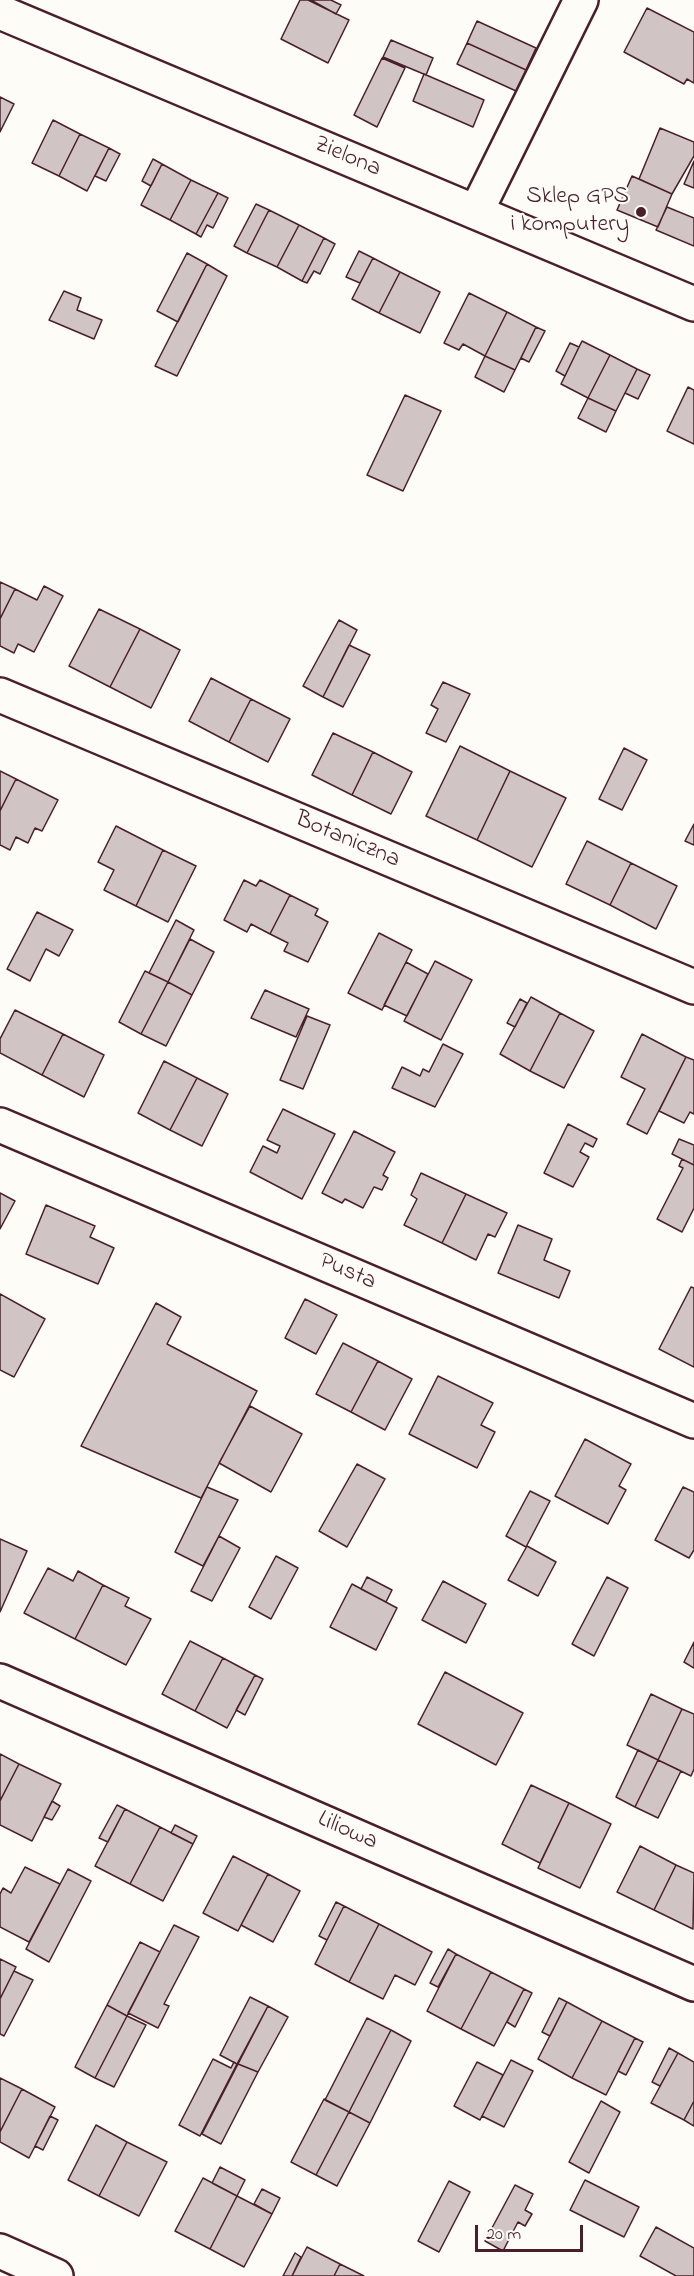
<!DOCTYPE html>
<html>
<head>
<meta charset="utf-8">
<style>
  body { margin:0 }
  #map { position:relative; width:694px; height:2276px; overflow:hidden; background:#fdfcf7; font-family:"Indie Flower",sans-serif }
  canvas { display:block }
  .scale { position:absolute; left:475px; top:2225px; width:108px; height:27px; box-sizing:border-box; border:3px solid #4a1f2b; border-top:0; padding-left:8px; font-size:18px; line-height:21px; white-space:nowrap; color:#4a1f2b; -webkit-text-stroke:4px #fdfcf7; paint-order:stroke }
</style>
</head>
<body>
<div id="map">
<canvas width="694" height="2276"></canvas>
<div class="scale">20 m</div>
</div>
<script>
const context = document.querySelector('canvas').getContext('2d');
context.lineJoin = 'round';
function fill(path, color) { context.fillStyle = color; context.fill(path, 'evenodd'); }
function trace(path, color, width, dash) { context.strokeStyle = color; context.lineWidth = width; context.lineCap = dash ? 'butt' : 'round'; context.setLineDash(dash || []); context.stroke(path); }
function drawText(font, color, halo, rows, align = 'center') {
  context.font = font + ' "Indie Flower",sans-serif'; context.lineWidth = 4.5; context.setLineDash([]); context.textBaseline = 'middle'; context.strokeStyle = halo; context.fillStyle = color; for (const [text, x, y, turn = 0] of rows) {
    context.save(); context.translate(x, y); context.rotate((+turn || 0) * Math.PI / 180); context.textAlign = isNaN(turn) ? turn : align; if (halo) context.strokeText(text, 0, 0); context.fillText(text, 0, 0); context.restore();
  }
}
const building = new Path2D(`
  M 300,0 L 308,0 L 349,20 L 328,63 L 281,39 Z
  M 311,0 L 331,0 L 341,5 L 336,14 Z
  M 647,8 L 694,32 L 694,83 L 687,79 L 684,84 L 624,52 Z
  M 477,21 L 536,48 L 526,70 L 467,43 Z
  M 391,40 L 433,58 L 426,75 L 383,57 Z
  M 467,43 L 526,70 L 516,91 L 457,64 Z
  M 382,58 L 405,68 L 377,127 L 354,115 Z
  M 424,74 L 484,100 L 473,127 L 413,101 Z
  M 0,97 L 14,104 L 0,132 Z
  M 53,120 L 80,134 L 59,176 L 32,163 Z
  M 660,128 L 694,142 L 694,156 L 672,194 L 639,179 Z
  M 80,134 L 109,148 L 87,191 L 59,176 Z
  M 109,148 L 120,154 L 106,181 L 95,176 Z
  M 153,159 L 162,164 L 151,186 L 142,181 Z
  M 694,161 L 694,188 L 684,184 Z
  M 162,164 L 191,180 L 170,220 L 141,205 Z
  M 632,176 L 672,194 L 658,227 L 617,210 Z
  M 191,180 L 218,193 L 196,234 L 170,220 Z
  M 218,193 L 228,198 L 213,228 L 207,225 L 201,237 L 196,234 Z
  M 256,204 L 269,210 L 247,253 L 234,246 Z
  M 667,207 L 694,218 L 694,246 L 656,230 Z
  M 269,210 L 299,225 L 277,267 L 247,253 Z
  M 299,225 L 324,238 L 302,281 L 277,267 Z
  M 324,238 L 335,244 L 320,274 L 314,271 L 307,283 L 302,281 Z
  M 359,251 L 373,258 L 360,283 L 346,277 Z
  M 187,253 L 207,264 L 178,322 L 157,311 Z
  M 373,258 L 400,272 L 379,313 L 352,299 Z
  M 207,264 L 227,276 L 177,376 L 155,366 Z
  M 400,272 L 440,292 L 420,333 L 379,313 Z
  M 64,291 L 81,298 L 77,310 L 102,320 L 94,339 L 49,320 Z
  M 469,293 L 507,312 L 485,356 L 463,344 L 459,350 L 444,343 Z
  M 507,312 L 536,327 L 515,370 L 485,356 Z
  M 536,327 L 545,331 L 529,362 L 521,358 Z
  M 582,341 L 610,355 L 588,398 L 561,384 Z
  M 570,343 L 579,347 L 565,376 L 556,371 Z
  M 610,355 L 637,369 L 616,411 L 588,398 Z
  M 485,356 L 515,370 L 504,392 L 475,377 Z
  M 637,369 L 650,375 L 638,399 L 625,393 Z
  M 688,387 L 694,390 L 694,444 L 667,431 Z
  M 405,395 L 441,411 L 403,491 L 367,475 Z
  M 588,398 L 616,411 L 606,432 L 578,418 Z
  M 0,582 L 15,589 L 0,619 Z
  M 44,586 L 63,596 L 34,652 L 18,644 L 14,653 L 0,646 L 0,619 L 15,589 L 37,600 Z
  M 99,609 L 140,629 L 110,687 L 69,666 Z
  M 339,620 L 357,630 L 323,697 L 303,686 Z
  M 140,629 L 180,650 L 151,708 L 110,687 Z
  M 349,645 L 370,655 L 343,707 L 323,697 Z
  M 211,678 L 251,699 L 229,742 L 189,721 Z
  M 443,682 L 470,694 L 446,742 L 426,733 L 438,709 L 431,705 Z
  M 251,699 L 290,719 L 268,762 L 229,742 Z
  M 333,733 L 373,752 L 352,795 L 312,775 Z
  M 460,746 L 510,771 L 477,840 L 426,816 Z
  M 624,748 L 647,760 L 622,810 L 599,799 Z
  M 373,752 L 412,772 L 391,814 L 352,795 Z
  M 0,771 L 16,779 L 0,811 Z
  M 510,771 L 566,798 L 532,867 L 477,840 Z
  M 16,779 L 58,800 L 42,831 L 35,828 L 28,843 L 16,837 L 10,850 L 0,845 L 0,811 Z
  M 694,824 L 694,845 L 685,841 Z
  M 116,826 L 163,850 L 136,906 L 104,890 L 114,870 L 98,862 Z
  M 587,841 L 631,863 L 610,905 L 566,884 Z
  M 163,850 L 196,866 L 168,922 L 136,906 Z
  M 631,863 L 677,886 L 656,929 L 610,905 Z
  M 244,880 L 256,886 L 260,880 L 290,895 L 270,934 L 251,924 L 247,932 L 224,920 Z
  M 290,895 L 318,909 L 315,915 L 328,922 L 308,962 L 284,951 L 288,943 L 270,934 Z
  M 37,912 L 73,930 L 59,956 L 46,949 L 30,981 L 7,969 Z
  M 176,920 L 194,930 L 168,982 L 149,973 Z
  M 379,933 L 412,950 L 382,1010 L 348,993 Z
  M 190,939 L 214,952 L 192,995 L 168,982 Z
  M 435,961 L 472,980 L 441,1040 L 404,1021 Z
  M 406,962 L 428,974 L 407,1016 L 384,1005 Z
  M 145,971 L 168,982 L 141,1034 L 119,1022 Z
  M 168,982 L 192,995 L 166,1046 L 141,1034 Z
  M 265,990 L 309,1009 L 296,1037 L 251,1018 Z
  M 531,997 L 560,1013 L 530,1071 L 500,1054 Z
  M 520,999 L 527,1003 L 515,1027 L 507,1023 Z
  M 15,1010 L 63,1034 L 42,1075 L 0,1053 L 0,1039 Z
  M 560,1013 L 594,1031 L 564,1088 L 530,1071 Z
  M 307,1016 L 330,1025 L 303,1089 L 280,1080 Z
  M 63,1034 L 104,1055 L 84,1097 L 42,1075 Z
  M 642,1034 L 686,1057 L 647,1134 L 627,1124 L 645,1089 L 621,1077 Z
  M 443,1044 L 463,1054 L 435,1107 L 392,1088 L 402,1067 L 420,1076 L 423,1069 L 429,1072 Z
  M 686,1057 L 694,1060 L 694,1114 L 690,1112 L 684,1123 L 659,1111 Z
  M 164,1061 L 197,1078 L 170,1130 L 138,1113 Z
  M 197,1078 L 228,1094 L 202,1146 L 170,1130 Z
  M 283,1109 L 335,1134 L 302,1199 L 250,1172 L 263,1146 L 277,1153 L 280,1146 L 267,1140 Z
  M 568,1124 L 597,1139 L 593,1147 L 585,1143 L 580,1152 L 589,1157 L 573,1187 L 544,1173 Z
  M 354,1131 L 395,1152 L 383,1175 L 388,1178 L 382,1190 L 374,1187 L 363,1208 L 345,1199 L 342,1203 L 322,1193 Z
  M 679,1139 L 694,1145 L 694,1165 L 672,1154 Z
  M 682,1159 L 694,1165 L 694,1208 L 682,1232 L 657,1219 L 683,1168 L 679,1166 Z
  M 421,1173 L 466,1194 L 442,1243 L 404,1225 L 417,1199 L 411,1195 Z
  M 0,1193 L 15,1201 L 0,1229 Z
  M 466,1194 L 507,1213 L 495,1237 L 488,1234 L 476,1260 L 442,1243 Z
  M 46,1205 L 95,1226 L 90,1237 L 114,1248 L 98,1284 L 26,1254 Z
  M 518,1225 L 552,1239 L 544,1260 L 570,1271 L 559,1298 L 498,1273 Z
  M 691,1287 L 694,1288 L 694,1367 L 659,1349 Z
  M 0,1294 L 45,1319 L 14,1377 L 0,1370 Z
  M 305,1299 L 337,1315 L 316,1354 L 285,1338 Z
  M 156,1303 L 181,1317 L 167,1344 L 257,1391 L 201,1498 L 81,1446 Z
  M 343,1343 L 378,1361 L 351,1412 L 316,1394 Z
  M 378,1361 L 412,1379 L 385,1430 L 351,1412 Z
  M 438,1376 L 493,1403 L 481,1425 L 495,1432 L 477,1468 L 409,1434 Z
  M 250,1406 L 302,1434 L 271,1492 L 219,1463 Z
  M 585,1439 L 631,1464 L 619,1486 L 626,1490 L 608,1524 L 555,1496 Z
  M 357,1464 L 385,1479 L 347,1547 L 319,1531 Z
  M 207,1487 L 238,1500 L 203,1566 L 175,1552 Z
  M 683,1487 L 694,1492 L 694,1550 L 689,1558 L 655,1540 Z
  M 530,1491 L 550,1501 L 526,1547 L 506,1536 Z
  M 219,1536 L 240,1548 L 212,1601 L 191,1591 Z
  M 0,1539 L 27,1551 L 0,1612 Z
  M 527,1546 L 556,1562 L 538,1596 L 508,1580 Z
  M 276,1556 L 298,1568 L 271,1619 L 249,1607 Z
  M 48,1568 L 73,1581 L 78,1571 L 103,1585 L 75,1639 L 24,1613 Z
  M 367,1577 L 392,1590 L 386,1602 L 361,1589 Z
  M 607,1577 L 628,1588 L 594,1656 L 572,1644 Z
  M 443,1581 L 486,1604 L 466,1643 L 422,1620 Z
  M 352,1584 L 397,1608 L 376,1650 L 330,1627 Z
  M 103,1585 L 129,1598 L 125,1606 L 151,1619 L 126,1665 L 75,1639 Z
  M 190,1641 L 223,1658 L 195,1711 L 162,1694 Z
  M 694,1642 L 694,1668 L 684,1662 Z
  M 223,1658 L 255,1675 L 227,1728 L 195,1711 Z
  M 445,1672 L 523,1713 L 496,1765 L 418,1724 Z
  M 255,1675 L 263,1679 L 245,1715 L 236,1710 Z
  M 651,1694 L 682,1709 L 658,1760 L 627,1745 Z
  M 682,1709 L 694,1714 L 694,1769 L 691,1776 L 658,1760 Z
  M 638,1750 L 658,1760 L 635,1807 L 616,1797 Z
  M 0,1754 L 19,1764 L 0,1801 Z
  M 658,1760 L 681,1771 L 658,1818 L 635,1807 Z
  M 19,1764 L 61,1784 L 32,1841 L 0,1825 L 0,1801 Z
  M 531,1785 L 569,1803 L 540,1863 L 502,1844 Z
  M 52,1801 L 60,1806 L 52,1820 L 44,1817 Z
  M 569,1803 L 611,1824 L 580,1888 L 538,1868 Z
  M 117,1805 L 125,1809 L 108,1842 L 99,1838 Z
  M 125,1809 L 160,1827 L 130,1884 L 95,1866 Z
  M 175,1825 L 197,1836 L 193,1844 L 171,1833 Z
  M 160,1827 L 193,1844 L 163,1901 L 130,1884 Z
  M 640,1846 L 676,1865 L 654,1910 L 617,1892 Z
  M 233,1856 L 268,1874 L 238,1931 L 203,1913 Z
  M 676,1865 L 694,1873 L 693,1929 L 654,1910 Z
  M 25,1867 L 60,1884 L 29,1942 L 0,1927 L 0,1894 L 3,1888 L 11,1893 Z
  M 68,1869 L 91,1881 L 49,1962 L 26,1949 Z
  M 268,1874 L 300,1891 L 273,1942 L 241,1925 Z
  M 336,1902 L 344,1906 L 327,1940 L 319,1936 Z
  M 344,1906 L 379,1924 L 349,1982 L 315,1964 Z
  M 379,1924 L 432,1952 L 415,1985 L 395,1975 L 383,1999 L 349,1982 Z
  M 174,1925 L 199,1937 L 164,2004 L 169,2006 L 158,2028 L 128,2013 Z
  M 140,1942 L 160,1952 L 127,2016 L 107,2005 Z
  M 448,1949 L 456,1954 L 438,1987 L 430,1983 Z
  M 456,1954 L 491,1972 L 461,2029 L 427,2011 Z
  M 0,1959 L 16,1967 L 0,1999 Z
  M 14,1971 L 33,1980 L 4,2036 L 0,2034 L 0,1999 Z
  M 491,1972 L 524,1989 L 494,2046 L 461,2029 Z
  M 524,1989 L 532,1993 L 515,2027 L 507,2022 Z
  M 250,1997 L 268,2006 L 237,2064 L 220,2055 Z
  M 559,1998 L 567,2002 L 550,2036 L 542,2032 Z
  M 567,2002 L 602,2021 L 572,2078 L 538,2059 Z
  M 107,2005 L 127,2016 L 95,2078 L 75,2067 Z
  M 268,2006 L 288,2017 L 258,2072 L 238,2064 Z
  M 127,2016 L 146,2025 L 114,2087 L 95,2078 Z
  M 367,2018 L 391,2030 L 349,2112 L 325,2100 Z
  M 602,2021 L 635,2038 L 606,2095 L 572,2078 Z
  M 391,2030 L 411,2041 L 370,2123 L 349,2112 Z
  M 635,2038 L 643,2042 L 626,2075 L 618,2071 Z
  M 669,2048 L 678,2053 L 660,2086 L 652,2082 Z
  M 678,2053 L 694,2062 L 694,2101 L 684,2120 L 651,2103 Z
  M 213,2059 L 231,2068 L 234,2062 L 237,2064 L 200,2136 L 179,2125 Z
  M 511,2060 L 533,2071 L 504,2127 L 482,2116 Z
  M 477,2062 L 503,2075 L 480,2120 L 454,2106 Z
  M 238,2064 L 258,2072 L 221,2144 L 202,2134 Z
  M 0,2078 L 22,2089 L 0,2132 Z
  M 22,2089 L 55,2107 L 29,2158 L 0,2142 L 0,2132 Z
  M 324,2099 L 349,2112 L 316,2175 L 291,2162 Z
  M 601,2101 L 620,2112 L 589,2173 L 569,2162 Z
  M 694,2101 L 694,2126 L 684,2120 Z
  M 349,2112 L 370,2123 L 337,2186 L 316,2175 Z
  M 50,2116 L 58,2120 L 43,2150 L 35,2146 Z
  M 96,2125 L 127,2142 L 99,2196 L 68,2180 Z
  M 127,2142 L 167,2162 L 139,2216 L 99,2196 Z
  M 220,2167 L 245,2180 L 237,2196 L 212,2183 Z
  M 203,2178 L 237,2196 L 210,2249 L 175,2231 Z
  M 585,2180 L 639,2207 L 624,2237 L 570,2210 Z
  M 449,2181 L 470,2192 L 439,2252 L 418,2241 Z
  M 515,2185 L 533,2194 L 525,2210 L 532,2214 L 525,2226 L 518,2222 L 503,2251 L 485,2241 Z
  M 262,2189 L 280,2198 L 272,2214 L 254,2204 Z
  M 237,2196 L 272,2214 L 244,2267 L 210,2249 Z
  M 656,2227 L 694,2248 L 694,2276 L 676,2276 L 640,2256 Z
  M 307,2247 L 340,2264 L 334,2276 L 292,2276 Z
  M 295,2253 L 301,2257 L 292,2276 L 283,2276 Z
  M 340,2264 L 364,2276 L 334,2276 Z`);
fill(building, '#d0c5c4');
trace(building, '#4a1f2b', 1.5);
const street = new Path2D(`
  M 476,212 L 581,0
  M 0,695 L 694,987
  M 0,1125 L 694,1421
  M 0,1681 L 694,1984
  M 0,2251 L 56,2276`);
const secondary = new Path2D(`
  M 0,12 L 694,304`);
trace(street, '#4a1f2b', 38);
trace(secondary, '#4a1f2b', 38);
trace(street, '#fdfcf7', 33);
trace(secondary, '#fdfcf7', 33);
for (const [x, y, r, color] of [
  [641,212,6,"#4a1f2b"]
]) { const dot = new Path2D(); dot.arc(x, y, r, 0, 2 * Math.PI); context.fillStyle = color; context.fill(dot); trace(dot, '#fdfcf7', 2); }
drawText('24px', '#4a1f2b', '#fdfcf7', [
  ["Zielona",347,158,23],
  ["Botaniczna",347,841,23],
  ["Pusta",347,1273,23],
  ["Liliowa",347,1832,24]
]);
drawText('24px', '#4a1f2b', '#fdfcf7', [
  ["Sklep GPS",629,198],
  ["i komputery",629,226]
], 'right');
</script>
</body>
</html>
